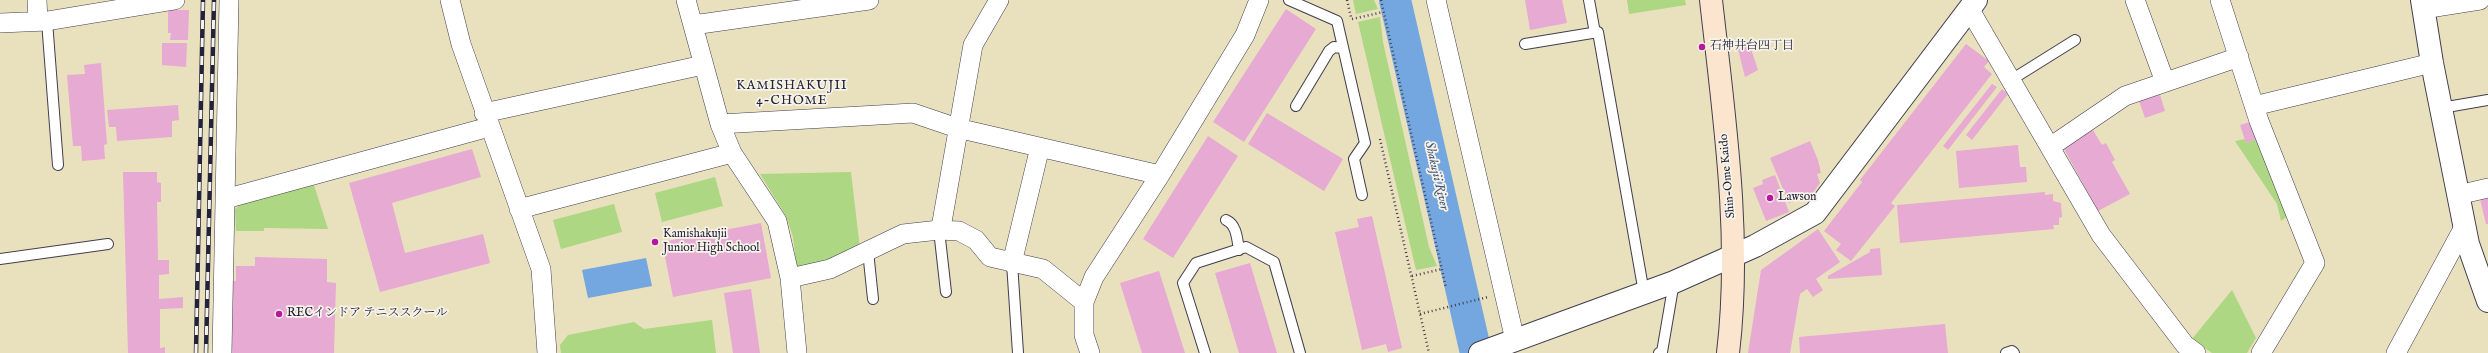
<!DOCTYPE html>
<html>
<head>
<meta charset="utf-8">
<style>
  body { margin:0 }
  canvas { display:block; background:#e9e0bd }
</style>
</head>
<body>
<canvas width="2488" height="353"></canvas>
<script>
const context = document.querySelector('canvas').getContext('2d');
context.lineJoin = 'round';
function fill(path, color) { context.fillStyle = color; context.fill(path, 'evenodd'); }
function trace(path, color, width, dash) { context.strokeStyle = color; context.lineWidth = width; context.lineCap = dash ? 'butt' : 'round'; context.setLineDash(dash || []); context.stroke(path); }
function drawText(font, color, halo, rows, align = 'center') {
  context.font = font + ' "IM FELL English","Noto Serif JP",serif'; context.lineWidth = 3.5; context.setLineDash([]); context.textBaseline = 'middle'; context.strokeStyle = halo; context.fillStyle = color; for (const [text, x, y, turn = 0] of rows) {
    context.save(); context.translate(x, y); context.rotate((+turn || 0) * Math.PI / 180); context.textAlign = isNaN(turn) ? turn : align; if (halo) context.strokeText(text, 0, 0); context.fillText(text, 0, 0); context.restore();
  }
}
fill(new Path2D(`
  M 1353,0 L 1374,0 L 1378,9 L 1356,14 Z
  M 1627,0 L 1685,0 L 1686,5 L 1629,14 Z
  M 1380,17 L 1383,42 L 1429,247 L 1437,266 L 1416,270 L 1358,22 Z
  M 2245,139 L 2246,143 L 2256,139 L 2288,216 L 2281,221 L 2277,204 L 2235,141 Z
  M 851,172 L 860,249 L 797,270 L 793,237 L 786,216 L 760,174 Z
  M 715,177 L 723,206 L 662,222 L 655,193 Z
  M 314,185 L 328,229 L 264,228 L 264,231 L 236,231 L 235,209 L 241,203 Z
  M 614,204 L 622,232 L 561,249 L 553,220 Z
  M 2232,290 L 2256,338 L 2247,353 L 2212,353 L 2192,339 Z
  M 712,320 L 716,353 L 561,353 L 560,345 L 568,335 L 634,322 L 644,329 Z`), '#add782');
fill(new Path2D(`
  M 646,258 L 652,286 L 588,298 L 582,270 Z`), '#74a6df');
trace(new Path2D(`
  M 1395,0 L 1476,353`), '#74a6df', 32);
fill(new Path2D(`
  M 1525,0 L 1562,0 L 1567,23 L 1530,30 Z
  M 1286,9 L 1316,29 L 1244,142 L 1213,122 Z
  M 168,10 L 189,10 L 188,40 L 170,40 L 171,33 L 168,33 Z
  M 162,43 L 187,43 L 186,67 L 162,65 Z
  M 1966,44 L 1989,61 L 1984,67 L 1992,74 L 1891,203 L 1895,206 L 1851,261 L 1836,250 L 1841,244 L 1824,231 L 1862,182 L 1860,180 Z
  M 1750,46 L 1758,70 L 1745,77 L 1738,49 Z
  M 101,63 L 107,144 L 104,145 L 105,159 L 82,161 L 81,146 L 73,146 L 67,75 L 85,74 L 84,65 Z
  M 1992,84 L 1997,87 L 1948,150 L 1943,146 Z
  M 2158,88 L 2165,111 L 2145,118 L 2137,95 Z
  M 2002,89 L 2008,94 L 1972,140 L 1966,135 Z
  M 178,105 L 179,120 L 172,121 L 172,137 L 117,141 L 116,127 L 109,127 L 107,110 Z
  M 1267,113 L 1343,159 L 1324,191 L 1248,144 Z
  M 2250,122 L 2256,139 L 2246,143 L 2240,125 Z
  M 2093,130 L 2102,145 L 2106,143 L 2115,160 L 2112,162 L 2130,194 L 2098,211 L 2064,149 L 2066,148 L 2065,146 Z
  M 1208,136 L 1238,156 L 1173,258 L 1143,239 Z
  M 1810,141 L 1818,160 L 1821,173 L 1817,174 L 1820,183 L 1812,194 L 1789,203 L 1770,158 Z
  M 2018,145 L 2020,167 L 2026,167 L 2027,182 L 1959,188 L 1956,151 Z
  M 472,149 L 481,177 L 392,203 L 405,253 L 483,234 L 490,263 L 380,292 L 349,183 Z
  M 123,172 L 157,172 L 157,182 L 161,183 L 161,202 L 157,202 L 158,260 L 169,260 L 169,274 L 159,275 L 159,299 L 183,297 L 183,308 L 160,309 L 160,348 L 165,347 L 165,353 L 128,353 Z
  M 1775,175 L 1789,212 L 1766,221 L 1753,188 L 1763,184 L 1762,180 Z
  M 2045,192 L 2045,195 L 2053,194 L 2053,201 L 2061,203 L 2062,217 L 2059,218 L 2059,225 L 2053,225 L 2054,229 L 1900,243 L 1897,205 Z
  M 2488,198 L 2488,224 L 2486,224 L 2480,199 Z
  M 1372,216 L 1402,348 L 1388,352 L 1386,344 L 1362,350 L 1335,232 L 1359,227 L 1357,219 Z
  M 761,223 L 771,278 L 673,297 L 662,242 Z
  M 1818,229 L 1840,262 L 1816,279 L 1823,290 L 1813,297 L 1807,289 L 1800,294 L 1790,353 L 1748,353 L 1761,270 Z
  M 1880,248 L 1882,275 L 1828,279 L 1828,276 L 1870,252 L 1870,249 Z
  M 255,257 L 327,259 L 327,282 L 336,283 L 334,353 L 232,353 L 233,281 L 236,281 L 236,266 L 255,266 Z
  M 1250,263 L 1277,353 L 1239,353 L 1215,273 Z
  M 1159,271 L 1185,353 L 1142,353 L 1120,283 Z
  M 751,289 L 760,353 L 733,353 L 724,293 Z
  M 1945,324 L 1948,353 L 1800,353 L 1799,337 Z`), '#e7aad2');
const service = new Path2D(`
  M 1289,0 L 1337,21 L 1365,143 L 1354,159 L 1362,195
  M 1589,0 L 1595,33
  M 47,21 L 58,165
  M 1525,44 L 1598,32 L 1644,293
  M 2011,80 L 2075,40
  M 1296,106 L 1329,51 L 1334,47 L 1342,48
  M 2441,108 L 2488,100
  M 1226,220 C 1237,225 1237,239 1239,250
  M 939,230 L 946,292
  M 868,251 L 873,299
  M 0,259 L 108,244
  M 1012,263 L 1018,353
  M 1205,353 L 1183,283 L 1196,263 L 1246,247 L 1274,262 L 1300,353
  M 1659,353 L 1662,352 L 1674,282
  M 2006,353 L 2012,351 L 2014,353`);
const minor = new Path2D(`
  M 37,0 L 38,21
  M 450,0 L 461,44 L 541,269 L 547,353
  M 686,0 L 720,124 L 732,153 L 777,221 L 790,278 L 797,353
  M 1436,0 L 1515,340
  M 2135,0 L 2165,82
  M 2220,0 L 2259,121 L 2315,263 L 2261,353
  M 2423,9 L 2480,0
  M 1970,10 L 2101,235 L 2185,345 L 2196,353
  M 0,23 L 47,21 L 175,0
  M 693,25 L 869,0
  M 2254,106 L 2432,63
  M 484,113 L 703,65
  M 720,124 L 913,113 L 957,128 L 1160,175
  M 2050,147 L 2125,96 L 2239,57
  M 2458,195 L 2488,188
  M 225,199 L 489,127
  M 519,209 L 732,153
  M 939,230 L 942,222 L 973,45 L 999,0
  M 1012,263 L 1040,147
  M 790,278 L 830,269 L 903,234 L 939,230 L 959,231 L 976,240 L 990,257 L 1043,269 L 1084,302
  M 222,353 L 229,0
  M 1090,353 L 1084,335 L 1084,302 L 1094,277 L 1160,175 L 1245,35 L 1259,0
  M 2396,353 L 2464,227`);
const tertiary = new Path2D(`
  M 2422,0 L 2432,63 L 2468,244 L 2488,301
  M 1480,353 L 1674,282 L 1755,246 L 1815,213 L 1976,0`);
const secondary = new Path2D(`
  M 1711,0 C 1724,117 1742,236 1728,353`);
trace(service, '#403e4e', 12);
trace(minor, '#403e4e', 20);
trace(tertiary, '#403e4e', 24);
trace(secondary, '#403e4e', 24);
trace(new Path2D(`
  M 1347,0 L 1351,17
  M 1381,0 L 1446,288
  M 1352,19 L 1383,12
  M 1380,139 L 1429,353
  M 1412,276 L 1442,269
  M 1420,314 L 1488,297`), '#403e4e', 2.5, [1, 3]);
trace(service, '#fff', 10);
trace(minor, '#fff', 19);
trace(tertiary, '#fff', 22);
trace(secondary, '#fbe5cf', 22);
const rail = new Path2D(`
  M 196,353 L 203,0
  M 206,353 L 214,0`);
trace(rail, '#22223b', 4.5);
trace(rail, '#f7f3e8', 3, [9]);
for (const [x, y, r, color] of [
  [1702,47,4,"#b5179e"],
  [1770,198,4,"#b5179e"],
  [655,242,4,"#b5179e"],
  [279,314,4,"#b5179e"]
]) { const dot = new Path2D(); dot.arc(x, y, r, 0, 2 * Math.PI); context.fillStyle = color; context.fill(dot); trace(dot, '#f7f3e8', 1.5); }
drawText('12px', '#22223b', '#f7f3e8', [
  ["石神井台四丁目",1710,47],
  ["Lawson",1778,198],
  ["Kamishakujii",663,235],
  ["Junior High School",663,249],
  ["RECインドア テニススクール",287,314]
], 'left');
drawText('12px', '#22223b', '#f7f3e8', [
  ["Shin-Ome Kaido",1728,176,-95]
]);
context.letterSpacing = '1px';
drawText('13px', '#22223b', '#f7f3e8', [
  ["KAMISHAKUJII",792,86],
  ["4-CHOME",792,101]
]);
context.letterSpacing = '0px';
drawText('italic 13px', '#43577d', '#f7f3e8', [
  ["Shakujii River",1436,176,77]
]);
</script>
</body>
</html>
